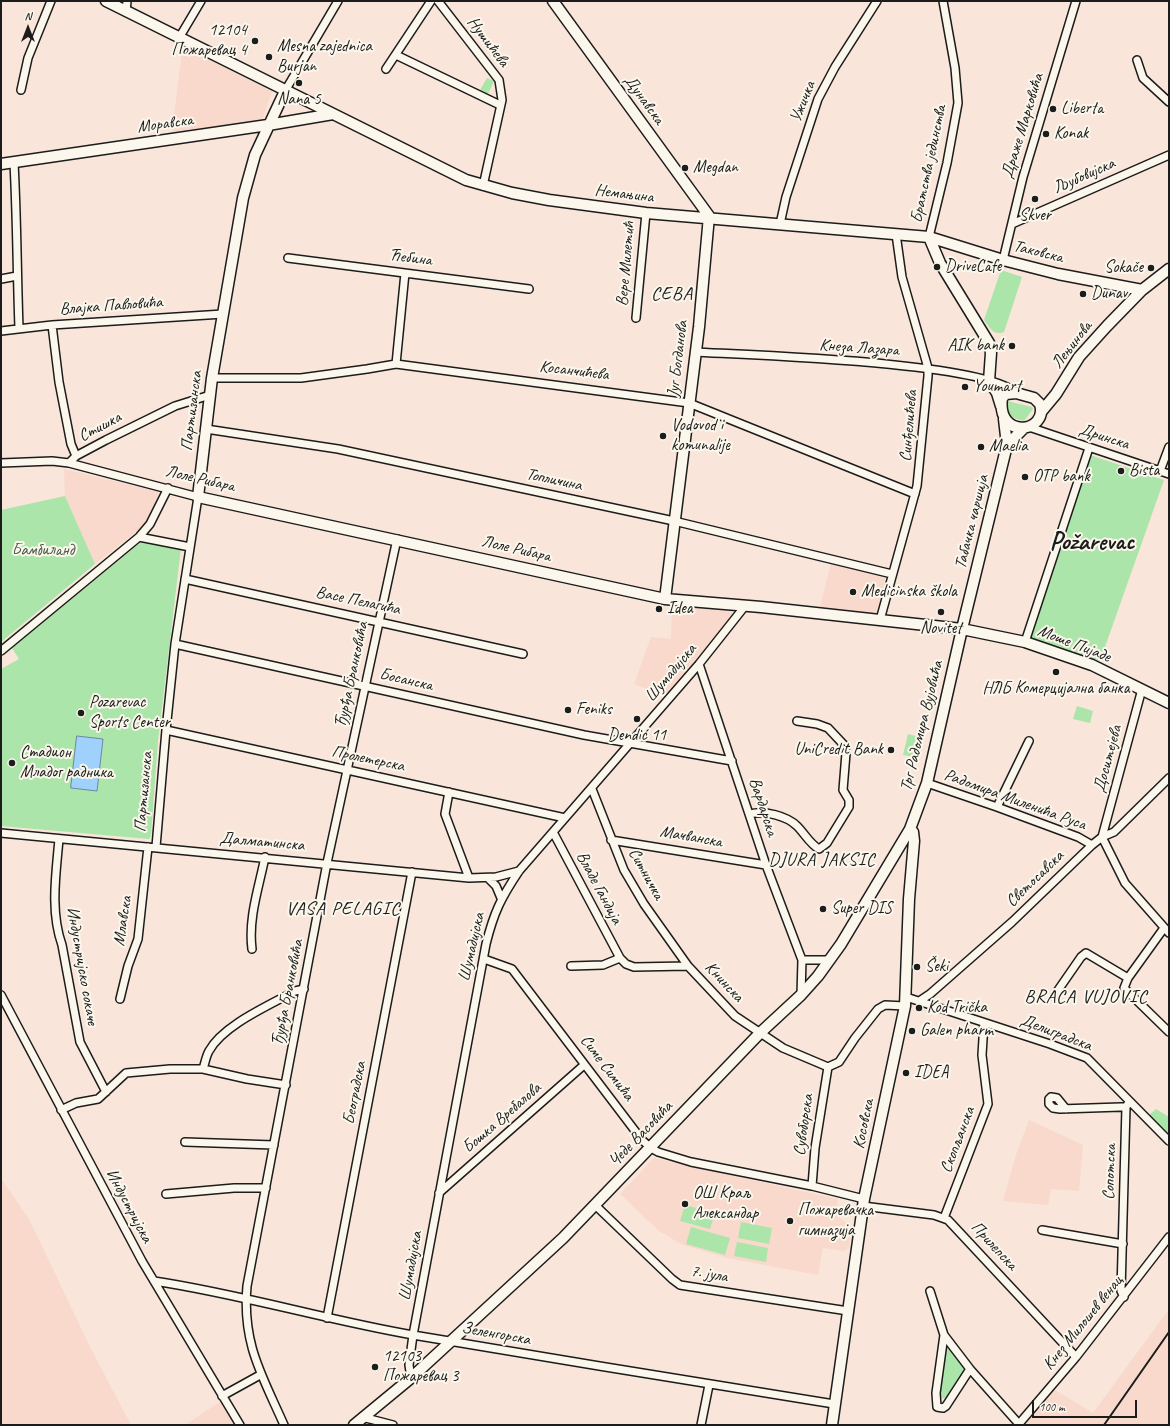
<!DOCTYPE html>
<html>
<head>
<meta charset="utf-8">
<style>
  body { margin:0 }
  #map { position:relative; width:1170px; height:1426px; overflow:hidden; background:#f9e5d9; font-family:Caveat,sans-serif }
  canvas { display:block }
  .frame { position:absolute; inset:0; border:2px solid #1c1c1c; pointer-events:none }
  .north { position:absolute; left:8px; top:8px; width:40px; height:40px; -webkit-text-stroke:3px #fbf7ec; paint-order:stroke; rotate:0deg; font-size:11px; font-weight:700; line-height:16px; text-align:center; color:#1c1c1c }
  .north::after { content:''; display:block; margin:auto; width:14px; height:18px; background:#1c1c1c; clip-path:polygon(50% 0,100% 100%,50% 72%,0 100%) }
  .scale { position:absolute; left:1032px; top:1400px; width:105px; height:18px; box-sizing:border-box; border:2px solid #1c1c1c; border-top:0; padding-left:5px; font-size:12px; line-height:14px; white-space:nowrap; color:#1c1c1c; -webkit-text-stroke:3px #fbf7ec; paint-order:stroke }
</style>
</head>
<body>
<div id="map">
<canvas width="1170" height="1426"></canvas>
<div class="frame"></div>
<div class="north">N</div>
<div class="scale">100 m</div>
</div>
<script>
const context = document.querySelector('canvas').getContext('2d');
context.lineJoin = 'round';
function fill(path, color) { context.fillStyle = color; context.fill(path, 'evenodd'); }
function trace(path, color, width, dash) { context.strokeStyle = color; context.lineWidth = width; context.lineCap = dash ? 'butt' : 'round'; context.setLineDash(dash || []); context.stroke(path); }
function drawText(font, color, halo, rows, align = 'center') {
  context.font = font + ' Caveat,sans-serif'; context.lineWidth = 4; context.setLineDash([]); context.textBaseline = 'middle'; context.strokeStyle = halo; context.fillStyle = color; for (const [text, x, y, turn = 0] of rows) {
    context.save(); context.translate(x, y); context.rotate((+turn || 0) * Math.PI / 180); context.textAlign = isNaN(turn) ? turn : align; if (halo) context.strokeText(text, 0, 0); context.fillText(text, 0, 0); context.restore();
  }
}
fill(new Path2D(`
  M 183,44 L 273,88 L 261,124 L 172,132 Z
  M 64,469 L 159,492 L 146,524 L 95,564 L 65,496 Z
  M 831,563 L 885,578 L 878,614 L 820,607 Z
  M 672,605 L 729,609 L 733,614 L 666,697 L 634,684 L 651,637 L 671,639 Z
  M 1029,1120 L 1083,1145 L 1079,1191 L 1051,1189 L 1048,1205 L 1003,1201 L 1016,1155 Z
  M 654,1158 L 838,1199 L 836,1215 L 852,1227 L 849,1248 L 844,1251 L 823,1248 L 818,1275 L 727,1258 L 681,1244 L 659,1231 L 620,1194 Z
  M 1,1178 L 30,1221 L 90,1347 L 131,1425 L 1,1425 Z
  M 1169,1309 L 1169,1425 L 1023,1425 L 1053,1389 L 1093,1413 Z
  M 221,1401 L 236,1425 L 185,1425 Z`), '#f8d9cc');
fill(new Path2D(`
  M 487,78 L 494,81 L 488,94 L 480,90 Z
  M 1001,270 L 1022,277 L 1004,332 C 994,336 990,328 984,320 Z
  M 1007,401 L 1032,407 L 1033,409 L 1024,421 C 1011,417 1006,417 1007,401 Z
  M 1090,455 L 1164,480 L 1100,661 L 1031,638 L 1057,551 Z
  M 65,496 L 95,564 L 1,642 L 1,510 Z
  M 141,542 L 181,548 L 158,741 L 151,835 L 149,839 L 1,826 L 1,669 L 19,659 L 12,648 Z
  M 1077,706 L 1093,711 L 1090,723 L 1073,719 Z
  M 908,734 L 919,737 L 914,757 L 903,755 Z
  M 1156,1109 L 1169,1117 L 1169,1134 L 1149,1115 Z
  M 685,1205 L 715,1213 L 710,1229 L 680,1221 Z
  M 741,1222 L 772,1228 L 769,1244 L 738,1238 Z
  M 691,1227 L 730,1238 L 725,1255 L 686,1244 Z
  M 737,1242 L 768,1248 L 766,1262 L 734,1256 Z
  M 947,1348 L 951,1349 L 965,1368 L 946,1398 L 942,1398 L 939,1392 L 945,1350 Z`), '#abe5a9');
const water = new Path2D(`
  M 77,736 L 103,739 L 97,791 L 71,788 Z`);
fill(water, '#a0d1fd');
trace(water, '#6b89a3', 1);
const street = new Path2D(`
  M 438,1 L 499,80 L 502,100 L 483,186
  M 126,12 L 127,1
  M 179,38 L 201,1
  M 396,55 L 500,105
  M 1137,60 L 1143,78 L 1169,102
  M 386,69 L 431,1
  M 21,90 L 28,58 L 51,1
  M 285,91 L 338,1
  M 14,163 C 17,218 17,273 19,328
  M 780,224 L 786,197 L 818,99 L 835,67 L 877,1
  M 1012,224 L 1169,155
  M 929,237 L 947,163 L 958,103 L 955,68 L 943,1
  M 288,258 L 529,289
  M 1003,260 L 1023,177 L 1076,1
  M 1,279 L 17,276
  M 636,318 L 646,213
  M 52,325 L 59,382 L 71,444 L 76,456
  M 1,331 L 52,325 L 223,314
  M 695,352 C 747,355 987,362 1016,393
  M 396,364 L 405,273
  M 212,378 L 301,378 L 367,369 L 396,364 L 689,403 L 915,494
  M 1029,427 L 1169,474
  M 206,429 L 338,449 L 674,521 L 892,574
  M 1,463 L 52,461 L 69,463 L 198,497 L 175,644 L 166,730 L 156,847
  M 69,463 L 76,456 L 106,440 L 175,406 L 210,395
  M 1160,471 L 1169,447
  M 139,537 L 190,547
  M 185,579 L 523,654
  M 880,620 L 917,486 L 928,376 L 928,368 L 902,277 L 896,234
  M 1025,642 L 1089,448
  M 175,644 L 584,735 L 732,761
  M 1,651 L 139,537 L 150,524 L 168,488
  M 699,664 L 766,865 L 802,960 L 801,995
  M 1142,689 L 1102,837 L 1125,883 L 1169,933
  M 166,730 L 565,818
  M 927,783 L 997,807 L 1078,837 L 1092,845
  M 592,789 L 624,870 L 644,904 L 688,966
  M 449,792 L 445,814 L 469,878
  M 997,807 L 1029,741
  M 750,814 C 764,810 787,816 797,826 C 805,834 810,844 819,849 L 827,843 L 849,807 L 849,800 L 843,790 L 846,753 L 844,745 L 828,728 L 817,724 L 797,721
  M 553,832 L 620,958
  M 1,833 L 469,878 L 496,877 L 519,871
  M 59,839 C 56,874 50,911 62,945 L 80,1042 L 106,1092
  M 611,840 L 766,865
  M 488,878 L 496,886 L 501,898
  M 252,949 C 248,918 259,887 265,857
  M 484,959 L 512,969 L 642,1140 L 651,1148 L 658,1152 L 691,1162 L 812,1186 L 864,1199
  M 802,960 L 830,960
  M 571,966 L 603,965 L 620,958 L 626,964 L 634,967 L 688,966 L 735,1016 L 783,1048 L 828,1067 L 839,1062 L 855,1038 L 878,1009 L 885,1005 L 905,1006
  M 1128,978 L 1124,988 L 1169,1032
  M 1,995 L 142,1261 L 240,1425
  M 1054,996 L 1081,957 L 1086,953 L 1128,978 L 1164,928
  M 906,997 L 1050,1044 L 1087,1058 L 1169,1141
  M 120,999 L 128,966 L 138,939 L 148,847
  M 921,1000 L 930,994 L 1012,922 L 1092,845 L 1102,837 L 1114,832 L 1169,778
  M 286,1085 L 247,1079 L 203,1069 C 205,1063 206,1056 209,1051 C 223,1025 270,1005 295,991 L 304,989
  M 1066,1109 L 1057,1098 L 1051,1097 L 1049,1099 L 1049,1104 L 1053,1108 L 1060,1109 L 1121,1107 L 1126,1107
  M 61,1110 L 76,1103 L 98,1099 L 126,1073 L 170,1069 L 203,1069
  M 185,1142 L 274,1145
  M 812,1186 L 815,1148 L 828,1067
  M 439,1193 L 584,1065
  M 166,1194 L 234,1188 L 266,1188
  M 595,1205 L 672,1279 L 680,1285 L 848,1311
  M 863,1206 L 934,1215 L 948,1220 L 1076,1357
  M 944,1218 L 988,1104 L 982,1055 L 984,1023
  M 1042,1230 L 1123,1244
  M 154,1281 C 241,1294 326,1320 413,1335 C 553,1359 694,1381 834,1404
  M 930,1291 L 944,1335 L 970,1369 L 1019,1424
  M 1124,1297 L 1121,1291 L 1126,1107 L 1129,1102
  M 327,1318 L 412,872
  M 944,1335 L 936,1393 L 937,1407 L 943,1408 L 946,1406 L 970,1369
  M 411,1378 L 409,1365 L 413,1335 L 486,944 C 494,912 501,898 519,871 L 699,664 L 745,606
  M 222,1396 L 260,1375
  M 362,1417 L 393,1425
  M 284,1425 C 262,1375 242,1344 247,1286 L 327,863 L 397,539
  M 701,1425 L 709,1385
  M 1018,1425 L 1076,1357 L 1169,1237`);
const secondary = new Path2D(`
  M 106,1 L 466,180 L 512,193 L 549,200 L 646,213 L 929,237 L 1003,260 L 1058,274 L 1142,290
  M 553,1 L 709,216 L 699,327 L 665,599
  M 285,91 L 255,155 L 243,198 L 212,378 L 198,497 L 665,599 L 761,607 L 962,629 L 1025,642 L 1092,665 L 1169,703
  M 1,164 L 268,125 L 333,114
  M 929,237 L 940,263 L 989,343 L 991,353 L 989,381 L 997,393 L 1001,406
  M 1016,393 L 1034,398 L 1040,404 C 1049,433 996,440 1002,398 L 1006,394 Z
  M 1041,412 L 1056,394 L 1079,357 L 1107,326 L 1142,290 L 1169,269
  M 1007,445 L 1024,428
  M 354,1425 L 411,1378 L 563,1238 L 760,1033 L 801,995 L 818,976 L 841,944 L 910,829 L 927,783 L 962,629 L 1007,445 L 1004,419
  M 832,1425 L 864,1199 L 905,1006 L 909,899 L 914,841 L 913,832 L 910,829`);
trace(street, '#1c1c1c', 10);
trace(secondary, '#1c1c1c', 13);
trace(street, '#fbf7ec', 7);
trace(secondary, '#fbf7ec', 10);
trace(new Path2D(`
  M 1104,1425 L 1169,1332`), '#1c1c1c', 2);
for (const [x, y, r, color] of [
  [255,41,4,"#1c1c1c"],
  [269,57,4,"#1c1c1c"],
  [299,83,4,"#1c1c1c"],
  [1053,109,4,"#1c1c1c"],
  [1046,134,4,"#1c1c1c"],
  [685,168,4,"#1c1c1c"],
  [1035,199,4,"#1c1c1c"],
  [937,267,4,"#1c1c1c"],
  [1151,268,4,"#1c1c1c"],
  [1083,294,4,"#1c1c1c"],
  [1012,346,4,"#1c1c1c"],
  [965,387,4,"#1c1c1c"],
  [663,436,4,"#1c1c1c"],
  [981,447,4,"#1c1c1c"],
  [1121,471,4,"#1c1c1c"],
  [1025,477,4,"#1c1c1c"],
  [853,592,4,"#1c1c1c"],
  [659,609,4,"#1c1c1c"],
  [941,612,4,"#1c1c1c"],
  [1056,672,4,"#1c1c1c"],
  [568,710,4,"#1c1c1c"],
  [81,713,4,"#1c1c1c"],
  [637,719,4,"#1c1c1c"],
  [891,750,4,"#1c1c1c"],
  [12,763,4,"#1c1c1c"],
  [823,909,4,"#1c1c1c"],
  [917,967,4,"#1c1c1c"],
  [919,1008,4,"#1c1c1c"],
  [912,1031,4,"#1c1c1c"],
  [906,1073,4,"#1c1c1c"],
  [685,1204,4,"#1c1c1c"],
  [790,1221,4,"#1c1c1c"],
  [375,1367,4,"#1c1c1c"]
]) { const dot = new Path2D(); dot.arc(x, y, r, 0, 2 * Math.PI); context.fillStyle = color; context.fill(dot); trace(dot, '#fbf7ec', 1.5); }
drawText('17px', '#1c1c1c', '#fbf7ec', [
  ["12104",247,31,"right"],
  ["Пожаревац 4",247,51,"right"],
  ["Mesna zajednica",277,47],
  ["Burjan",277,67],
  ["Nana 5",299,100,"center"],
  ["Liberta",1061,109],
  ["Konak",1054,134],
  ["Megdan",693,168],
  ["Skver",1035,216,"center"],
  ["DriveCafe",945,267],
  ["Sokače",1143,268,"right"],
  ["Dunav",1091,294],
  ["AIK bank",1004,346,"right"],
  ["Youmart",973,387],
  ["Vodovod i",671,426],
  ["komunalije",671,446],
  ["Maelia",989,447],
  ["Bista",1129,471],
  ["OTP bank",1033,477],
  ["Medicinska škola",861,592],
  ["Idea",667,609],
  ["Novitet",941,629,"center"],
  ["НЛБ Комерцијална банка",1056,689,"center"],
  ["Pozarevac",89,703],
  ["Sports Center",89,723],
  ["Feniks",576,710],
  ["Dendić 11",637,736,"center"],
  ["UniCredit Bank",883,750,"right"],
  ["Стадион",20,753],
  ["Младог радника",20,773],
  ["Super DIS",831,909],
  ["Šeki",925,967],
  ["Kod Trička",927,1008],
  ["Galen pharm",920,1031],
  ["IDEA",914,1073],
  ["ОШ Краљ",693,1194],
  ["Александар",693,1214],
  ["Пожаревачка",798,1211],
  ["гимназија",798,1231],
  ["12103",383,1357],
  ["Пожаревац 3",383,1377]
], 'left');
drawText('17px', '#1c1c1c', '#fbf7ec', [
  ["Нушићева",488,42,53],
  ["Дунавска",644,100,54],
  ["Ужичка",803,102,-68],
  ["Моравска",165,124,-8],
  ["Драже Марковића",1023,126,-73],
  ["Братства јединства",929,164,-78],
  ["Љубовијска",1084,176,-24],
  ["Немањина",624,194,7],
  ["Таковска",1038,252,14],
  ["Ћебина",410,258,7],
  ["Вере Милетић",626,264,-85],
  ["Влајка Павловића",111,306,-4],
  ["Лењинова",1072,345,-52],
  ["Кнеза Лазара",859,348,4],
  ["Југ Богданова",678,359,-83],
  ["Косанчићева",574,371,7],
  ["Партизанска",192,411,-83],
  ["Синђелићева",909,426,-85],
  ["Стишка",100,427,-28],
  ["Дринска",1104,437,18],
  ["Лоле Рибара",200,479,13],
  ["Топличина",554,480,12],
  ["Табачка чаршија",972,522,-76],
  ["Лоле Рибара",516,549,13],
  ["Васе Пелагића",358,601,12],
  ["Моше Пијаде",1074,644,21],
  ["Шумадијска",671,673,-50],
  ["Ђурђа Бранковића",352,675,-78],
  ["Босанска",406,680,13],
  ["Трг Радомира Вујовића",922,726,-76],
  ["Пролетерска",368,759,12],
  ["Доситејева",1108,759,-75],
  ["Партизанска",144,792,-85],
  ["Радомира Миленића Руса",1015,800,20],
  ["Вардарска",763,807,72],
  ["Мачванска",691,837,10],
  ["Далматинска",262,842,5],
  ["Ситничка",646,874,61],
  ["Светосавска",1035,879,-44],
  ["Владе Гандија",599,888,62],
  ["Млавска",123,921,-81],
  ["Шумадијска",472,947,-77],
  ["Индустријско сокаче",82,966,80],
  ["Книнска",724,982,47],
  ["Ђурђа Бранковића",288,993,-79],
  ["Делиградска",1056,1033,21],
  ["Симе Симића",607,1068,53],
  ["Београдска",355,1093,-79],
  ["Бошка Вребалова",502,1118,-41],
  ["Косовска",864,1124,-78],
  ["Сувоборска",804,1125,-82],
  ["Чеде Васовића",641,1134,-46],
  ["Скопљанска",958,1140,-69],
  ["Сопотска",1110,1172,-88],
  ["Индустријска",129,1206,62],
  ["Прилепска",994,1246,47],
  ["Шумадијска",411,1266,-80],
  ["7. јула",709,1274,10],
  ["Кнез Милошев венац",1083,1323,-51],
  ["Зеленгорска",496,1334,10]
]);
drawText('17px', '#475846', '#fbf7ec', [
  ["Бамбиланд",43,551]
]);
context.letterSpacing = '1px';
drawText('18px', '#1c1c1c', '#fbf7ec', [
  ["DJURA JAKSIC",822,860]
]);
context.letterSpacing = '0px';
context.letterSpacing = '1px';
drawText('19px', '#1c1c1c', '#fbf7ec', [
  ["CEBA",672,294],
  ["VASA PELAGIC",343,909],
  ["BRACA VUJOVIC",1086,997]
]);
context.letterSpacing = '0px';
drawText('bold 25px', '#1c1c1c', '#fbf7ec', [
  ["Požarevac",1092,542]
]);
</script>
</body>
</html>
